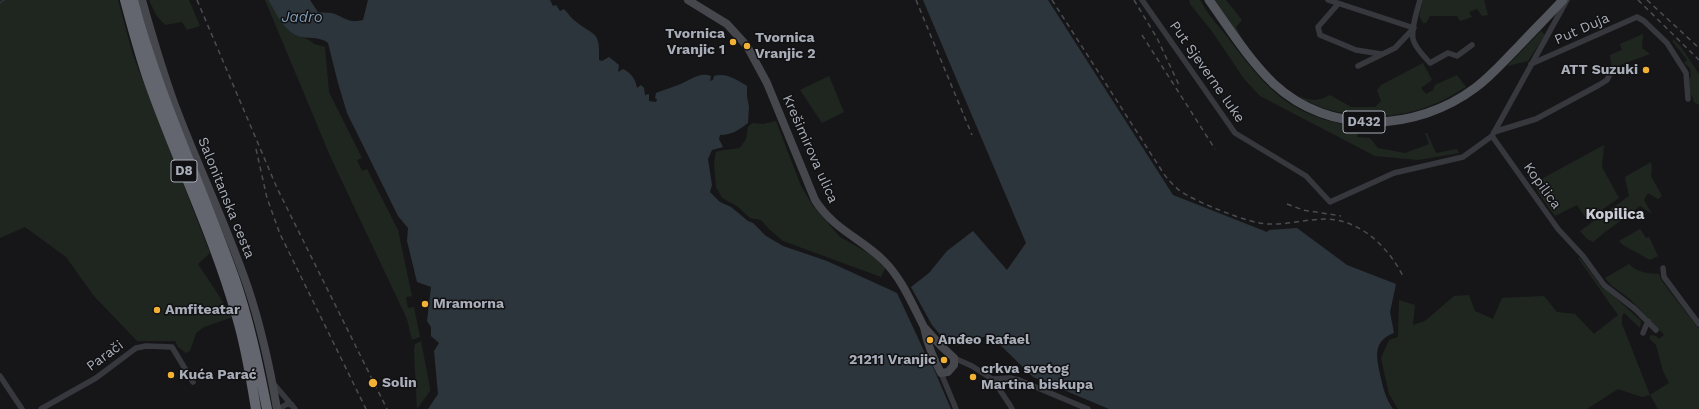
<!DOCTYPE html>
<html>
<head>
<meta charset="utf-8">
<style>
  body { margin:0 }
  canvas { display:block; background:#161618 }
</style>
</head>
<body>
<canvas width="1699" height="409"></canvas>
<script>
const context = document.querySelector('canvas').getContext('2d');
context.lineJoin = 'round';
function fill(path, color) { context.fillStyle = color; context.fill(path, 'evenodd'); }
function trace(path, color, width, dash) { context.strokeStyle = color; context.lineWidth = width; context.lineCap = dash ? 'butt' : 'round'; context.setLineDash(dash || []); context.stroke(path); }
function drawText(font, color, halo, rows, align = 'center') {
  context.font = font + ' "Work Sans",sans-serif'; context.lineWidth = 3; context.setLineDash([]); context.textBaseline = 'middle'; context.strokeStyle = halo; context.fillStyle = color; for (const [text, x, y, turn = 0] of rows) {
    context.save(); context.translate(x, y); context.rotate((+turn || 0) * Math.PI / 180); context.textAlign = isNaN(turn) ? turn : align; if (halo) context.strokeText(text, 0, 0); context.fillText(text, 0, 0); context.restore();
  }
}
fill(new Path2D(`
  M 0,0 L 118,0 L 133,55 L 210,253 L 198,264 L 233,317 L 204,327 L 196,333 L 190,351 L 186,353 L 178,347 L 175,341 L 137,341 L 94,296 L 66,257 L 25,227 L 0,238 Z
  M 149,0 L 189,0 L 200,26 L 187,30 L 182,22 L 165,25 L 156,15 Z
  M 265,0 L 268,0 C 276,12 281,23 293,32 C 299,38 308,37 314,44 L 325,47 L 329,92 L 362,158 L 357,160 L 362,171 L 367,169 L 398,230 L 412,296 L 406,297 L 408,308 L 414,307 L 420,337 L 412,340 L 407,319 L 331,158 Z
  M 1189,0 L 1200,0 C 1208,16 1221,28 1231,42 C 1271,94 1292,117 1359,127 L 1357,137 L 1370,138 L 1378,148 L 1405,153 L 1429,144 L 1425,133 L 1427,133 L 1436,153 L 1457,149 L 1459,153 L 1418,160 L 1375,156 L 1260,96 L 1245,80 L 1211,30 L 1190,4 Z
  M 1214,0 L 1226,0 L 1242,20 L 1236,27 L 1244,43 Z
  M 1423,0 L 1484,0 L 1488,15 L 1482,16 L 1477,9 L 1469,12 L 1472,17 L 1460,21 L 1457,16 L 1430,16 L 1426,23 L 1423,23 L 1419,16 Z
  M 1541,31 L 1545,35 L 1528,61 L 1507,66 Z
  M 1643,34 L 1642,48 L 1650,54 L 1612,68 L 1610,55 L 1622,50 L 1620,44 Z
  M 1673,39 L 1681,47 L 1699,74 L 1699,105 L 1694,102 L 1693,98 L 1690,93 L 1689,79 L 1691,76 L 1690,68 L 1684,63 L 1687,60 L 1673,42 Z
  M 1423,63 L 1432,80 L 1421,88 L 1426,94 L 1433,90 L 1435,85 L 1457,75 L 1466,87 C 1457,92 1448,98 1439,102 C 1393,123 1339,121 1296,95 C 1309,101 1318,102 1330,95 L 1351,107 L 1375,107 L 1381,101 L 1377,90 L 1381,85 Z
  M 829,76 L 844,112 L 822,123 L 800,90 Z
  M 776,121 L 801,186 L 813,206 L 840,237 L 872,255 L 886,267 L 881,277 L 783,241 L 769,229 L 761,220 L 750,218 L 737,206 L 722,198 L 716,187 L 714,163 L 716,152 C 724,149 732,150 740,148 L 746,139 L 748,127 L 752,123 L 763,124 Z
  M 1604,145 L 1602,167 L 1619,198 L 1587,220 L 1577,205 L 1555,216 L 1539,194 L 1534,183 Z
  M 1651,162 L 1652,167 L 1651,176 L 1662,196 L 1658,199 L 1648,193 L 1644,200 L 1652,214 L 1640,206 C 1625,218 1608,229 1593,242 L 1587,239 L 1580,231 L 1629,196 L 1625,177 Z
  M 1640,229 L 1646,238 L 1649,237 L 1658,256 L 1650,260 L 1623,245 L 1619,241 Z
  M 1578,258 L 1580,258 L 1603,289 L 1606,289 L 1641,321 L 1640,328 L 1624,313 L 1622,316 L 1622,324 L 1650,395 L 1669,383 L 1663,371 L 1656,345 L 1649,338 L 1651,335 L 1656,336 L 1659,339 L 1664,335 L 1631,300 L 1611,285 L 1605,278 L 1629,264 C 1638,273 1646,273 1659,274 L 1661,280 L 1699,329 L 1699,409 L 1658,409 L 1650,395 L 1642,397 L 1618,389 L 1587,409 L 1398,409 L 1389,394 L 1381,358 L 1389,340 L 1398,337 L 1399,300 L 1415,305 L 1413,325 L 1425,321 L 1454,296 L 1469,295 L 1475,311 L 1493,319 L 1502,298 L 1544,296 L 1557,312 L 1575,314 L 1594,334 L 1618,315 Z
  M 421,341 L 430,388 L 430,391 L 417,409 L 414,350 L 415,344 Z`), '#1e261f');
fill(new Path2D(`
  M 268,0 L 310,0 L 318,12 C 323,13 330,12 335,14 C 347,19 349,23 363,20 L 368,0 L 550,0 L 553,6 L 556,5 L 560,11 L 564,9 C 568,13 571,18 575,21 C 595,37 600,30 599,60 L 602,61 L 609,57 L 619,65 L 618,72 L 623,69 C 632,74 635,78 637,88 L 641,85 L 644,88 L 645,95 L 649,94 L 649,101 L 656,102 L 657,99 L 655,98 L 656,93 C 663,90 671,88 678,85 C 687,82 700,71 711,76 L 710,81 L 713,80 L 714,76 C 725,72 738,80 747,86 L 747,97 L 749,106 L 748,123 C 739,130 732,135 720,135 L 719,139 L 723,147 L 712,150 L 708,159 L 712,185 L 710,192 L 720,202 L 731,207 L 748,221 L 753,223 L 766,236 L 783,246 L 827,261 L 897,293 L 925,353 L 927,353 L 951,409 L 428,409 L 438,394 L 434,351 L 439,343 L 431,336 L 431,327 L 427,321 L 431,287 L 417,282 L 407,241 L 408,228 L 398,216 L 347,113 L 338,83 L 328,43 C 320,36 308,39 298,36 C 283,30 276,12 268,0 Z
  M 923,0 L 1048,0 L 1173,195 L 1267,232 L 1269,230 L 1297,228 L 1347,265 L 1396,284 L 1390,312 L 1394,333 C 1373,341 1376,356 1380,374 C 1383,388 1385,397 1393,409 L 1109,409 L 1033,377 L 990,335 L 973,340 L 947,340 L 942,337 L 932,325 L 911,287 L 929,273 L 947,251 L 973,231 L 1007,270 L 1026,243 Z`), '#2c353c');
trace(new Path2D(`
  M 0,3 L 4,0`), '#2c353c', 1.5);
trace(new Path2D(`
  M 1142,0 L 1235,133 L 1306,176 L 1330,202 L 1394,173 L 1463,157 L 1492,136 L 1567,0
  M 1328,0 L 1414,28 L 1395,48 L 1358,66
  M 1420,0 C 1417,11 1411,27 1413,39 C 1415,48 1424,56 1430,63 L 1448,53 L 1457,56 L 1472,45
  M 1338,4 L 1318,27 L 1320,35 L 1356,50 L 1381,54
  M 1531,64 L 1637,17 L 1644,21 L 1667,43 L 1686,73 L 1688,99
  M 1494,132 L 1536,119 L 1599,85 L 1607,80 L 1609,76
  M 1492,136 L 1558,229 L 1583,256 L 1604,285 L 1635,309 L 1656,330
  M 1663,268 L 1664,277 L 1699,324
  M 1643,333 L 1648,321
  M 954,358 L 972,366 L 992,379 L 1010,378 L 1019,380 L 1088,409
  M 941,373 L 956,409
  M 0,376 L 22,409
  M 996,380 C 996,388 1008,400 1012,409
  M 273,383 L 295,409
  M 41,409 L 96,378 L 136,348 L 146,346 L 172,347 L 193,382
  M 279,409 L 287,404 L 292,405`), '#37383d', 5.5);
trace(new Path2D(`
  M 142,0 C 153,39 164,78 179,116 C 201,173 228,229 248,288 C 261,327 270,368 277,409
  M 688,0 L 727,24 L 747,46 L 767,83 L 815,200 C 834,230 861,238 884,261 C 902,279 912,304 924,327
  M 924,327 L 941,346 L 954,358 L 954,365 L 948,372 L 941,373 C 933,357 927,344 924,327 Z`), '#45474d', 8);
trace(new Path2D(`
  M 1209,0 C 1229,28 1249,60 1274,84 C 1330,136 1416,132 1475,88 C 1491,76 1503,62 1517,48 C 1532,32 1548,16 1563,0`), '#53555c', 9);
trace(new Path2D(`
  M 125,0 C 132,26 139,53 148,79 C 176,159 214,235 237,317 C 246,347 251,378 256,409
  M 133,0 C 158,96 201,184 234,277 C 249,320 258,364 267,409`), '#63666e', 10);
trace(new Path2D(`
  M 197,0 L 277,188 L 387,409
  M 916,0 L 972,135
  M 1052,0 L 1162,171 C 1167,179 1173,185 1180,191 C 1196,202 1250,224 1268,224 C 1287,225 1307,219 1326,219 C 1361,220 1388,247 1403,276
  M 1134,0 L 1157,38 L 1179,85
  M 1638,0 L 1699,60
  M 1647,0 L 1699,48
  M 1142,35 L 1215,149
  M 256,149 L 267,198 L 280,234 L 366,409
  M 1287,204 L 1303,210 L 1341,216`), '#4a4c52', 1.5, [5, 4]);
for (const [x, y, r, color] of [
  [733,42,4,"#f2b134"],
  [747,46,4,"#f2b134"],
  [1646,70,4,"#f2b134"],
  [425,304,4,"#f2b134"],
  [157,310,4,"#f2b134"],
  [930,340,4,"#f2b134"],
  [944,360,4,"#f2b134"],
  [171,375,4,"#f2b134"],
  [973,377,4,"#f2b134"],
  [373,383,5,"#f2b134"]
]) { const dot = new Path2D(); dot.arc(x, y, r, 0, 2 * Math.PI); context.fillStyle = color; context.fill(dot); trace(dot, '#111113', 1.5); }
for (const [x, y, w] of [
  [1364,122,42],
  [184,171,26]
]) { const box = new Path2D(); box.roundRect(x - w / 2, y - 11, w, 22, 3); context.fillStyle = '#111113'; context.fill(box); trace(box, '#a8adb8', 1); }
drawText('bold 13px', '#a8adb8', null, [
  ["D432",1364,122],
  ["D8",184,171]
]);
drawText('14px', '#a8adb8', '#111113', [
  ["Put Duja",1582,29,-24],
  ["Put Sjeverne luke",1207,72,55],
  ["Krešimirova ulica",810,149,66],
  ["Kopilica",1542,186,54],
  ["Salonitanska cesta",226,198,68],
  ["Parači",105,356,-36]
]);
drawText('bold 14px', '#a8adb8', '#111113', [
  ["Tvornica",725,34,"right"],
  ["Vranjic 1",725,50,"right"],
  ["Tvornica",755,38],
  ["Vranjic 2",755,54],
  ["ATT Suzuki",1638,70,"right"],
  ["Mramorna",433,304],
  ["Amfiteatar",165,310],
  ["Anđeo Rafael",938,340],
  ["21211 Vranjic",936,360,"right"],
  ["crkva svetog",981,369],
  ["Martina biskupa",981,385],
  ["Kuća Parać",179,375],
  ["Solin",382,383]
], 'left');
drawText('italic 15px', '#7f9bb3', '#111113', [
  ["Jadro",302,18]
]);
drawText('bold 15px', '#c9ccd4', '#111113', [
  ["Kopilica",1615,215]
]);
</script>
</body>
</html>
